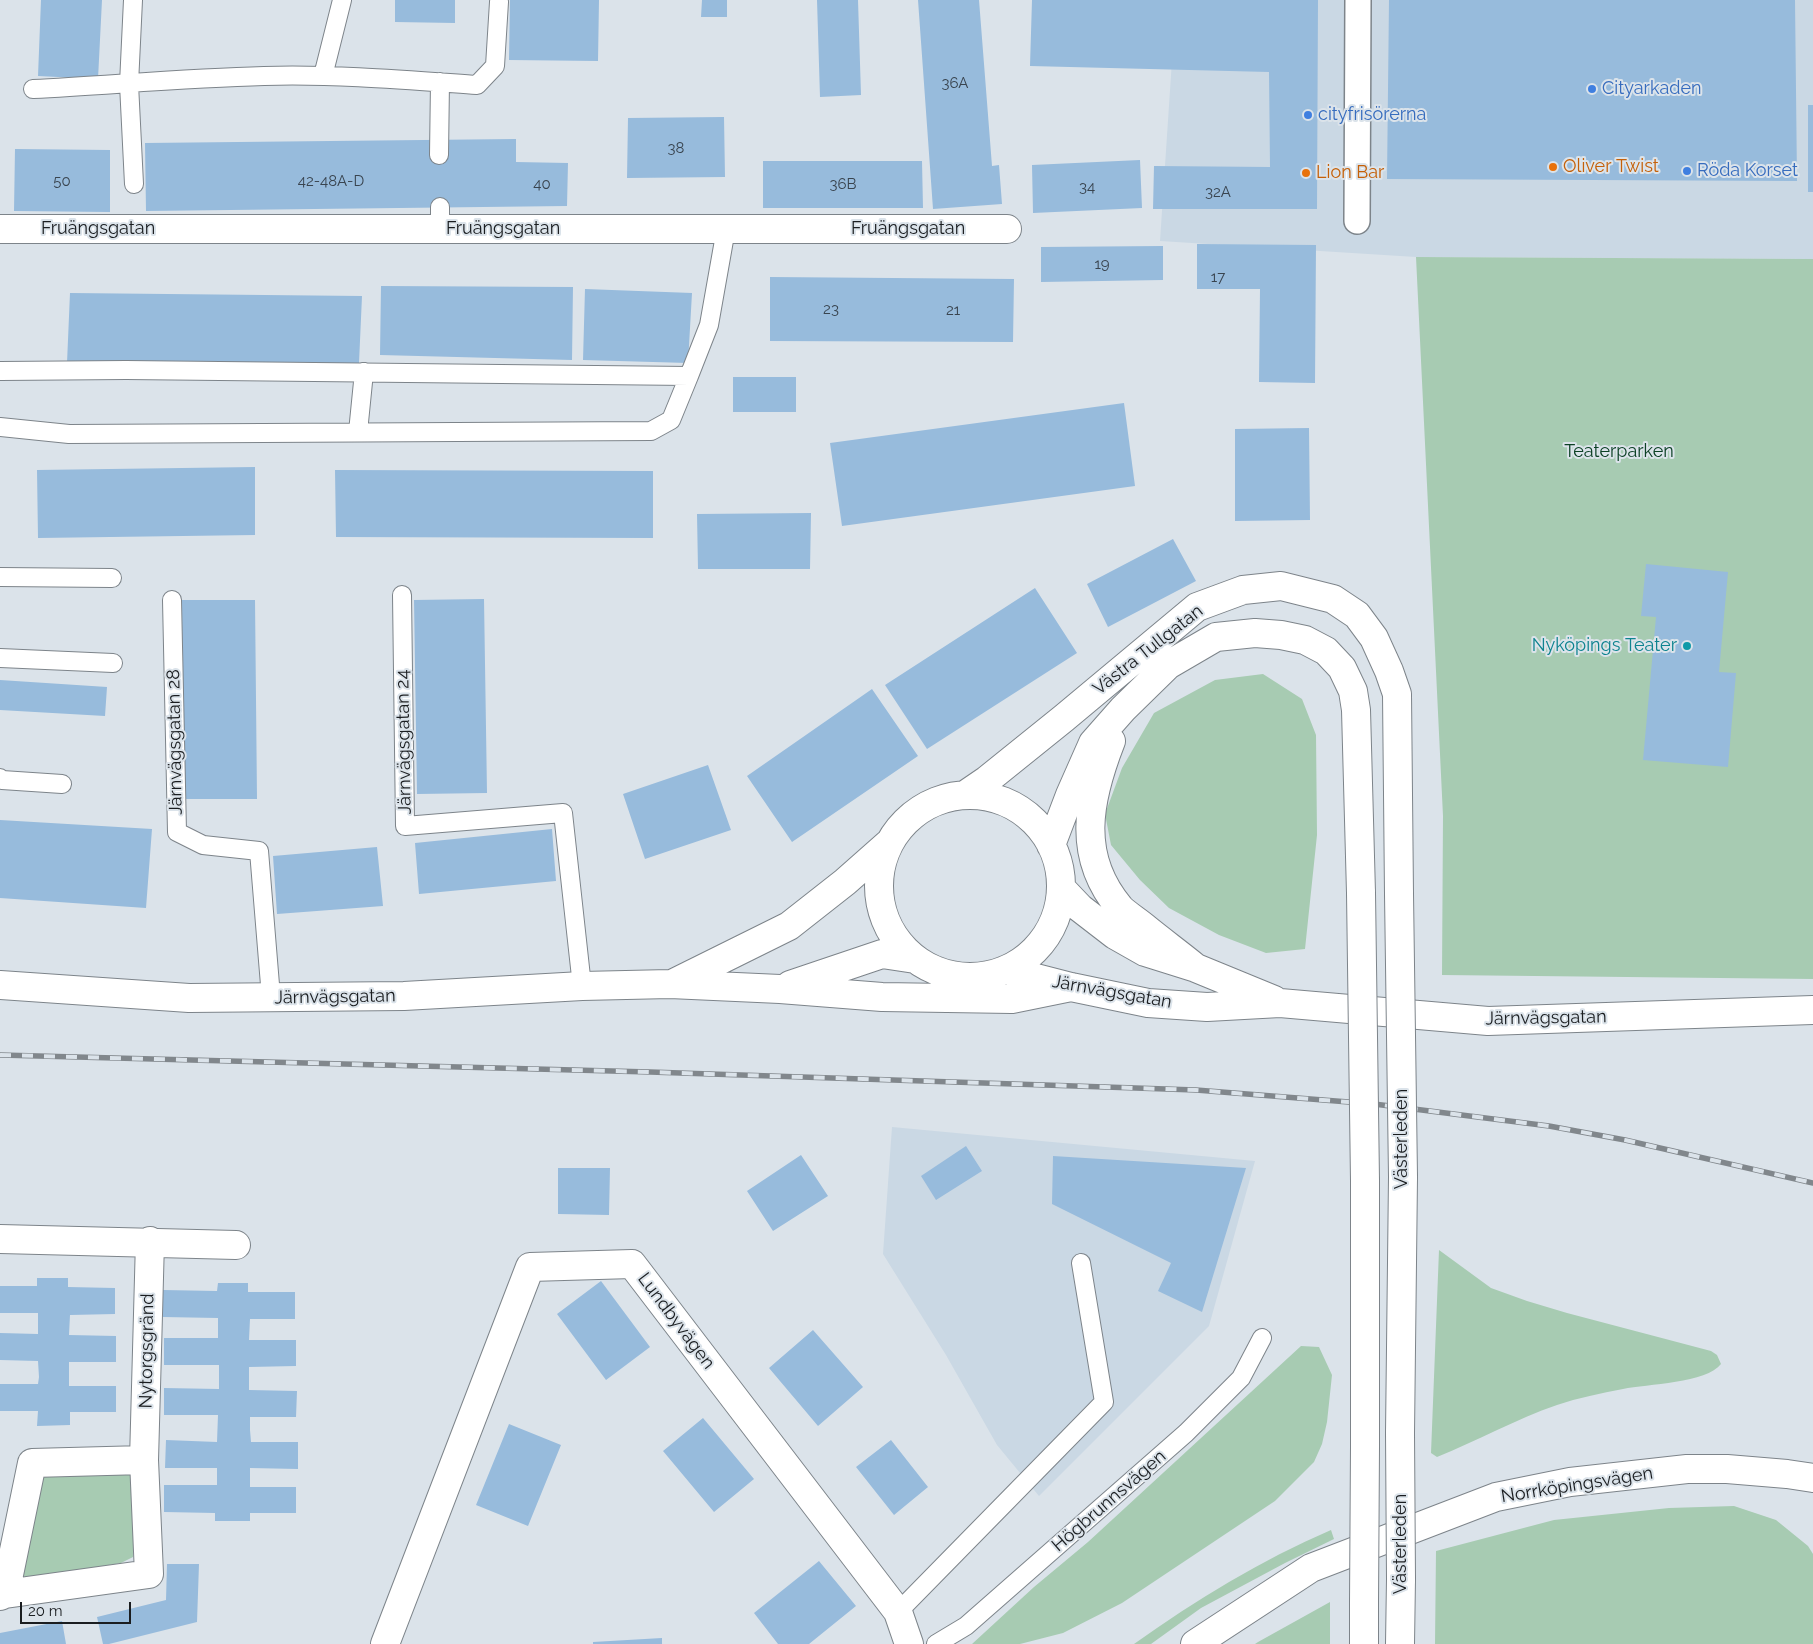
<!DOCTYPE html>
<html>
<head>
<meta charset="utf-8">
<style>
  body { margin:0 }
  #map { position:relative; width:1813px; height:1644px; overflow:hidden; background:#dbe3ea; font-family:Raleway,sans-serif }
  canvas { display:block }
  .scale { position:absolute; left:20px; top:1602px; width:111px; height:22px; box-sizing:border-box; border:2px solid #1a1d20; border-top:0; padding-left:6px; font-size:15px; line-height:18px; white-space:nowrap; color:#1a1d20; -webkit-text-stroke:4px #dbe3ea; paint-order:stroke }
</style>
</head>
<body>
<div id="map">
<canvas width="1813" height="1644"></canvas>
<div class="scale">20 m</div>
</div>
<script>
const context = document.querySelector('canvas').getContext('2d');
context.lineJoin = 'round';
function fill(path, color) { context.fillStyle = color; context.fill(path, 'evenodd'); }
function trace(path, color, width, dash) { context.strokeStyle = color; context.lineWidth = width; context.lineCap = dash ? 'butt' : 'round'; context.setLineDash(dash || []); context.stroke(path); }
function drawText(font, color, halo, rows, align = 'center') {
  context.font = font + ' Raleway,sans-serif'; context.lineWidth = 4; context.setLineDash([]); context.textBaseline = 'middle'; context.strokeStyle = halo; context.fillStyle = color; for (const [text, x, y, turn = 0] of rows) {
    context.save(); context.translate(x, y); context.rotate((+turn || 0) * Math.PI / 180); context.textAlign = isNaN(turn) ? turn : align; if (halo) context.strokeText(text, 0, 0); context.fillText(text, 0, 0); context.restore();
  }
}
fill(new Path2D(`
  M 1176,0 L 1813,0 L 1813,259 L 1416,257 L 1160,241 Z
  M 892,1127 L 1255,1161 L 1209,1326 L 1039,1496 L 997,1445 L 946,1355 L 883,1254 Z`), '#cad8e4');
fill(new Path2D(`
  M 1416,257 L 1813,259 L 1813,979 L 1442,975 L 1443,816 Z
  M 1263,674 L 1302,699 L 1316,735 L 1317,835 L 1305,949 L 1266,953 L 1219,935 L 1169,908 L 1140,880 L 1111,845 L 1105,814 L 1122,768 L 1154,713 L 1215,680 Z
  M 1439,1250 L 1491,1288 L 1527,1301 L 1567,1313 L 1711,1351 L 1717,1355 L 1721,1364 C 1707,1383 1647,1384 1623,1389 C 1601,1393 1578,1398 1557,1405 C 1516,1419 1477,1441 1437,1457 L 1431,1453 Z
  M 1301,1346 L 1319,1347 L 1332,1375 L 1327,1422 L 1322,1444 L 1314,1462 L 1275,1501 L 1122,1603 L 1063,1633 L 1020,1644 L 972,1644 L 1034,1587 L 1088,1542 Z
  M 130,1472 L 134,1482 L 133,1557 L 121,1563 L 28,1579 L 18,1572 L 39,1475 Z
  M 1734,1506 L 1776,1520 L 1808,1546 L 1813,1554 L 1813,1644 L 1435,1644 L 1436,1551 L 1554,1520 L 1669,1508 Z
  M 1331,1530 L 1334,1539 L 1285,1563 L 1201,1608 L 1151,1644 L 1134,1644 C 1196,1600 1261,1560 1331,1530 Z
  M 1330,1602 L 1330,1644 L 1255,1644 L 1258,1642 Z`), '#a7cbb2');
fill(new Path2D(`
  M 41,0 L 102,0 L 98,79 L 38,76 Z
  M 395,0 L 455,0 L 455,23 L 395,22 Z
  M 510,0 L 599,0 L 598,61 L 509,60 Z
  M 702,0 L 727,0 L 727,17 L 701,17 Z
  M 817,0 L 858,0 L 861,95 L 820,97 Z
  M 918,0 L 979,0 L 992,166 L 999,165 L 1002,204 L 933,209 Z
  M 1032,0 L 1318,0 L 1317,209 L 1153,209 L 1154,166 L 1270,167 L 1269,72 L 1030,66 Z
  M 1389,0 L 1795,0 L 1797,181 L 1387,179 Z
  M 1808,105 L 1813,105 L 1813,192 L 1808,192 Z
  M 724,117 L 725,177 L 627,178 L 628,118 Z
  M 516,139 L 516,162 L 568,163 L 567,206 L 146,211 L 145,143 Z
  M 15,149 L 110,150 L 110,212 L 14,211 Z
  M 1140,160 L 1142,208 L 1033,213 L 1032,165 Z
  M 763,161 L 922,161 L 923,208 L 763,208 Z
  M 1197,244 L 1316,245 L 1315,383 L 1259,382 L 1260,289 L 1197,289 Z
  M 1163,246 L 1163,280 L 1041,282 L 1041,247 Z
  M 770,277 L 1014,279 L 1013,342 L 770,341 Z
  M 381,286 L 573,287 L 572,360 L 380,355 Z
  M 585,289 L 692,293 L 688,363 L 583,360 Z
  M 70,293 L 362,296 L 359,363 L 67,363 Z
  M 733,377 L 796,377 L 796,412 L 733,412 Z
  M 1124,403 L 1135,486 L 842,526 L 830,443 Z
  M 1309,428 L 1310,520 L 1235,521 L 1235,429 Z
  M 255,467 L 255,535 L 38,538 L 37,470 Z
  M 335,470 L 653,471 L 653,538 L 336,537 Z
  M 811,513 L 810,569 L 698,569 L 697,514 Z
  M 1173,539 L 1196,581 L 1108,627 L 1087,584 Z
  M 1646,564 L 1728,572 L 1719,672 L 1736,673 L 1728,767 L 1643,760 L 1656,617 L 1641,616 Z
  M 1035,588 L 1077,653 L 927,749 L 885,685 Z
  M 484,599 L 487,793 L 417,794 L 414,600 Z
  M 182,600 L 255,600 L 257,799 L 183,799 Z
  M 0,680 L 107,687 L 105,716 L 0,710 Z
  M 872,689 L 918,756 L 792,842 L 747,776 Z
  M 708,765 L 731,830 L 645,859 L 623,794 Z
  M 0,820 L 152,829 L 146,908 L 0,898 Z
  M 552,829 L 556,881 L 419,894 L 415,843 Z
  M 377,847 L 383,906 L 277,914 L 273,856 Z
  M 966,1146 L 982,1171 L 936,1200 L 921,1176 Z
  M 801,1155 L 828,1196 L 773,1231 L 747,1191 Z
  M 1053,1156 L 1246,1168 L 1202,1312 L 1158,1291 L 1171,1263 L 1052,1204 Z
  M 558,1168 L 610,1168 L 609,1215 L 558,1214 Z
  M 37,1278 L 68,1278 L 68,1287 L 115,1288 L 115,1314 L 70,1315 L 69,1335 L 116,1336 L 116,1362 L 69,1362 L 69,1386 L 116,1386 L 116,1412 L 70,1412 L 70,1425 L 37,1426 L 38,1411 L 0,1411 L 0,1384 L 38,1384 L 39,1377 L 38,1361 L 0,1360 L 0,1333 L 38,1334 L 38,1313 L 0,1313 L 0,1286 L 37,1286 Z
  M 601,1281 L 650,1347 L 606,1380 L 557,1314 Z
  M 218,1283 L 248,1283 L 248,1292 L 295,1292 L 295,1319 L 250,1319 L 249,1340 L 296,1340 L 296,1366 L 249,1367 L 249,1390 L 297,1391 L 296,1417 L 250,1417 L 250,1430 L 251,1442 L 298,1442 L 298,1469 L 250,1468 L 250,1487 L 296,1487 L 296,1513 L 250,1513 L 250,1521 L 215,1521 L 215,1513 L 164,1512 L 164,1485 L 217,1485 L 217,1468 L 165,1468 L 166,1440 L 217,1442 L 218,1415 L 164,1415 L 164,1388 L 219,1389 L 219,1365 L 164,1365 L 164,1338 L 218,1338 L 218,1318 L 163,1317 L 163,1290 L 217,1291 Z
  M 813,1330 L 863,1387 L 818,1426 L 769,1368 Z
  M 703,1418 L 754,1479 L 714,1512 L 663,1451 Z
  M 509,1424 L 561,1445 L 528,1526 L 476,1505 Z
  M 891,1440 L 928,1487 L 894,1515 L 856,1467 Z
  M 819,1561 L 856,1606 L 809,1644 L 778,1644 L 754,1613 Z
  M 167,1564 L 199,1564 L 197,1622 L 109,1644 L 103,1644 L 97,1617 L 166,1600 Z
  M 62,1621 L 66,1644 L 0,1644 L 0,1633 Z
  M 662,1638 L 662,1644 L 593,1644 L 593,1642 Z`), '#97bbdc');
const service = new Path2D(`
  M 133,0 L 129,84 L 134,184
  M 323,76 L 342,0
  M 33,89 C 110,85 187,78 264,76 C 335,74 406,80 477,85 L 495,66 L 499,2
  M 439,155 L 440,82
  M 440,229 L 440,207
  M 0,371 L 126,370 L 689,376 L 709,325 L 726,229
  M 0,427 L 69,434 L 651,431 L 671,420 L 689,376
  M 358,432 L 364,372
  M 0,577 L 112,578
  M 402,595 L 405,826 L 563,813 L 582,986
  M 172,600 L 177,832 L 203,845 L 259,851 L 271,997
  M 0,658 L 113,663
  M 0,778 L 2,780 L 62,784
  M 898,1612 L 1104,1402 L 1081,1263
  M 936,1644 L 966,1626 L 1186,1433 L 1241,1378 L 1262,1338`);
const pedestrian = new Path2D(`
  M 1357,221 L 1358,0`);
const minor = new Path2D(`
  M 0,229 L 1007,229
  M 0,1239 L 236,1245
  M 5,1594 L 32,1463 L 144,1460
  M 0,1596 L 5,1594 L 149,1574 L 144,1460 L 150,1241
  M 385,1644 L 530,1267 L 632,1264 L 898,1612 L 909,1644`);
const tertiary = new Path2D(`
  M 1195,1644 L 1311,1568 L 1496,1497 L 1570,1482 L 1687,1469 L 1727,1469 L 1787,1474 L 1813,1478`);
const secondary = new Path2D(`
  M 1111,741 C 1088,800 1076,856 1120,908 C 1127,915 1137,921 1144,927 C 1161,941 1179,954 1196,968
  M 965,795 L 987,780 L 1064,718 L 1197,607 L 1243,590 L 1281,586 L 1333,599 L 1357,615 L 1374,638 L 1389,671 L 1397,694 L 1399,894
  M879 886a91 91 0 1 1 182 0a91 91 0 1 1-182 0Z
  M 1051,845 L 1070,795 L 1093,743 L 1123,709 L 1168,665 L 1216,637 L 1255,633 L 1281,635 L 1305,640 L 1326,651 L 1342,668 L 1353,691 L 1356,710 L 1361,893
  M 1061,888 L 1080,908 L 1115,935 L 1145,952 L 1196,968 L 1274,1000
  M 1005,970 L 1071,987 L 1148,1003 L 1207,1007 L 1280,1003 L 1488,1021 L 1813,1010
  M 674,983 L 789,926 L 845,882 L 888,844
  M 0,985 L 189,998 L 404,996 L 582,986 L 670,984 L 780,989 L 882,997 L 1012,999 L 1071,987
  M 790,985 L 882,954 L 915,959
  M 1400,1433 L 1403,1177
  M 1365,1447 L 1365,1181
  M 1364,1602 L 1364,1644
  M 1400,1644 L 1401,1579`);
trace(service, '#7d848a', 20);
trace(pedestrian, '#7d848a', 28);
trace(minor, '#7d848a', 30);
trace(tertiary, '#7d848a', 30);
trace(secondary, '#7d848a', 30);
trace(service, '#fff', 18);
trace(pedestrian, '#fff', 25);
trace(minor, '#fff', 28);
trace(tertiary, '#fff', 28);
trace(secondary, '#fff', 28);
const rail = new Path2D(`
  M 0,1055 L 650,1072 L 1196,1090 L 1374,1104 L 1549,1126 L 1625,1140 L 1813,1183`);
trace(rail, '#81878c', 5.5);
trace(rail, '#dbe3ea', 4, [11]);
const secondaryBridge = new Path2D(`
  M 1361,893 L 1365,1181
  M 1399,894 L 1403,1177
  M 1400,1433 L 1401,1579
  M 1364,1602 L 1365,1447`);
trace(secondaryBridge, '#7d848a', 30, []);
trace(secondaryBridge, '#fff', 28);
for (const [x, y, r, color] of [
  [1592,89,5,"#3f7fe0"],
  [1308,115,5,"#3f7fe0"],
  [1553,167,5,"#e8710a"],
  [1687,171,5,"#3f7fe0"],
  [1306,173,5,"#e8710a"],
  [1687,646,5,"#0f9aa8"]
]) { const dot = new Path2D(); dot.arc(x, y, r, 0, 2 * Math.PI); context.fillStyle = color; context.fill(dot); trace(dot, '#dbe3ea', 2); }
drawText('15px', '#39444f', null, [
  ["36A",955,83],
  ["38",676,148],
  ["50",62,181],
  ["42-48A-D",331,181],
  ["40",542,184],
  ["36B",843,184],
  ["34",1087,187],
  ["32A",1218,192],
  ["19",1102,264],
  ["17",1218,277],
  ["23",831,309],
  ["21",953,310]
]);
drawText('18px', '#366cbe', '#dbe3ea', [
  ["Cityarkaden",1602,89],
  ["cityfrisörerna",1318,115],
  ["Röda Korset",1697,171]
], 'left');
drawText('18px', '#c56008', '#dbe3ea', [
  ["Oliver Twist",1563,167],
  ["Lion Bar",1316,173]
], 'left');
drawText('18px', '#1a1d20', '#dbe3ea', [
  ["Fruängsgatan",98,229],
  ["Fruängsgatan",503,229],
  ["Fruängsgatan",908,229],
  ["Västra Tullgatan",1148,650,-38],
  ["Järnvägsgatan 28",175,742,-91],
  ["Järnvägsgatan 24",404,742,-91],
  ["Järnvägsgatan",1112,992,10],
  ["Järnvägsgatan",335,997,-1],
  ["Järnvägsgatan",1546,1018,-1],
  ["Västerleden",1402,1139,-90],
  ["Lundbyvägen",676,1321,53],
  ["Nytorgsgränd",147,1351,-89],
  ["Norrköpingsvägen",1577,1485,-9],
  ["Högbrunnsvägen",1109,1501,-41],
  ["Västerleden",1401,1544,-90]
]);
drawText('18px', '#0c4125', '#dbe3ea', [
  ["Teaterparken",1619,452]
]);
drawText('18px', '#0d838f', '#dbe3ea', [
  ["Nyköpings Teater",1677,646]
], 'right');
</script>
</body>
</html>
